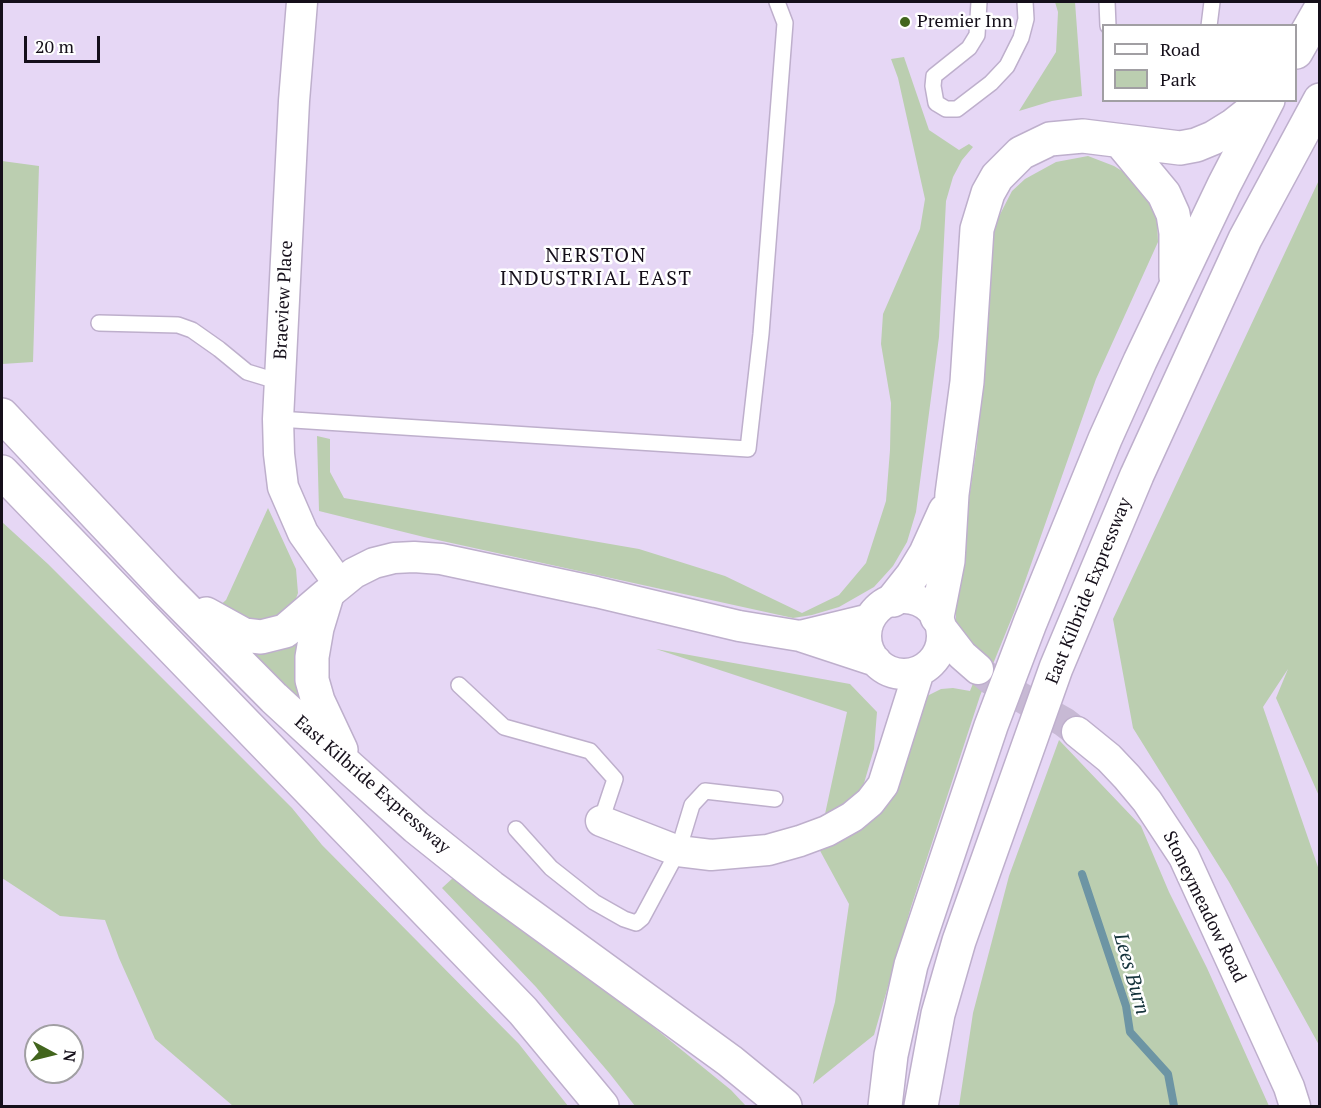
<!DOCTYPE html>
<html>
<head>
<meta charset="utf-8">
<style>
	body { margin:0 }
	#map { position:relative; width:1321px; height:1108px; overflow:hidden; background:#e6d7f5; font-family:"PT Serif",serif }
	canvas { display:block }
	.frame { position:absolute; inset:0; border:3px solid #150f1a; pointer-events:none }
	.legend { position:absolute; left:1102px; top:24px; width:195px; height:78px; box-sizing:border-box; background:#fff; border:2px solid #a19fa3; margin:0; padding:8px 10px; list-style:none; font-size:18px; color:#150f1a }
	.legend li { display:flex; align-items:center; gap:12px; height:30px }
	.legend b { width:30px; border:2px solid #a19fa3 }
	.north { position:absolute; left:24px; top:1024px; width:60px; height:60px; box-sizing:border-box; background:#fff; border:2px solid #a19fa3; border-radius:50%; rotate:97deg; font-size:16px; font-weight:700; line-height:24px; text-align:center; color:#150f1a }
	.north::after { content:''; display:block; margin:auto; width:21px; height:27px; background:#42651d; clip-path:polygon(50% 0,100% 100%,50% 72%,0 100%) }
	.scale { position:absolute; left:24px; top:36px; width:76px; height:27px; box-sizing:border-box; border:3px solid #150f1a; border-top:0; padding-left:8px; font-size:18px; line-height:21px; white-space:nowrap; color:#150f1a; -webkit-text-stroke:4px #fff; paint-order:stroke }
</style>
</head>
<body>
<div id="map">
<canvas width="1321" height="1108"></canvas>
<div class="frame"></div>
<ul class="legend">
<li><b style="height:8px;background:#fff"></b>Road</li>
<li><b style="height:16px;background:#bbceb0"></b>Park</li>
</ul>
<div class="north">N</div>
<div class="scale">20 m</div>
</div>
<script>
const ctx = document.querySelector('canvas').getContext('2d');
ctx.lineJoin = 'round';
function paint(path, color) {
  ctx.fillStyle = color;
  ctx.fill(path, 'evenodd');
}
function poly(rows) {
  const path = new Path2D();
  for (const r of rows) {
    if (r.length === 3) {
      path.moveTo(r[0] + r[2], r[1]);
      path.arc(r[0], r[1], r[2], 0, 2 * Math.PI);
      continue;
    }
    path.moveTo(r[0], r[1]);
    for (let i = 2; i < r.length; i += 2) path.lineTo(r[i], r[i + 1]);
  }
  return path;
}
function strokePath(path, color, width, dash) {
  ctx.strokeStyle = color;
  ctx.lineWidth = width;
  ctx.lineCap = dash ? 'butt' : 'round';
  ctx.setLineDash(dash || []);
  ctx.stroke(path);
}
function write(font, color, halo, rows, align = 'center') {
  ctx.font = font + ' "PT Serif",serif';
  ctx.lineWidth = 5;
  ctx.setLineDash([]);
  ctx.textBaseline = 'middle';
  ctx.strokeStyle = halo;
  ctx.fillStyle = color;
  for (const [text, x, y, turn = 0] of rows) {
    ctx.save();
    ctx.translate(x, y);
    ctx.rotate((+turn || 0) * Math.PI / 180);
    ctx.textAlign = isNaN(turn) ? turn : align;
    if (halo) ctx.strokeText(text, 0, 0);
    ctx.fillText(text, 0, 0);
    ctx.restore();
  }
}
paint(poly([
	[1055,2,1075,2,1082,96,1052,101,1019,111,1056,52,1058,12],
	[904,57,929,130,959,150,969,144,973,147,962,160,953,177,946,201,939,337,916,512,907,542,893,566,874,587,839,607,812,615,793,618,424,537,319,511,317,436,330,439,330,472,344,498,639,549,725,576,802,613,839,595,866,563,886,501,890,450,891,403,881,344,883,314,920,229,925,199,898,78,891,59],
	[1088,156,1114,166,1143,184,1157,216,1158,242,1096,379,1015,610,980,696,911,907,874,1035,813,1084,835,1002,849,904,818,847,883,803,925,697,941,689,953,688,970,691,982,661,956,627,956,586,977,445,994,226,1012,191,1025,179,1056,162],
	[2,161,39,166,33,362,2,364],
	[1319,180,1319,796,1276,698,1288,669,1263,707,1319,870,1319,1045,1229,882,1133,728,1113,619],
	[268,508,296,569,298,593,291,612,260,628,217,608,226,600],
	[2,522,48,564,292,808,322,845,519,1044,568,1106,233,1106,155,1039,119,958,105,920,60,916,2,878],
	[304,634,309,711,251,655,279,651],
	[656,649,850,684,877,712,874,749,860,797,822,828,847,712],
	[1059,740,1141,826,1169,892,1207,968,1269,1106,959,1106,973,1013,1009,876],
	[454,877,646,1021,731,1090,746,1106,635,1106,610,1074,536,987,442,888]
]), '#bbceb0');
strokePath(poly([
	[1082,874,1126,1006,1130,1032,1168,1074,1174,1106]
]), '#6d95a4', 8);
strokePath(poly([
	[978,669,991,680,1064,722,1077,732]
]), '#c7b9d4', 30, [30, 15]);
const lane = poly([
	[979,2,977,35,969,48,934,76,933,86,936,103,946,109,957,109,991,83,1007,66,1021,38,1026,19,1025,2],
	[1107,2,1108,26],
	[1209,26,1212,2],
	[99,323,178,325,192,330,219,349,247,372,280,382],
	[278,419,748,449,761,334,785,23,777,2],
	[459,685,504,727,590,751,615,779,601,821],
	[516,829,551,868,594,902,624,919,636,923,642,918,678,851,692,805,705,791,775,799]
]);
const street = poly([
	[302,2,294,101,278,419,279,454,283,487,303,533,339,584],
	[327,595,354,573,374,563,394,558,414,557,441,559,596,592,739,626,800,636,876,661],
	[904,636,38],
	[942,629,962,655,978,669],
	[800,636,870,619],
	[1077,732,1109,758,1127,777,1147,801,1184,857,1289,1087,1295,1106],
	[601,821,678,851,711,855,768,850,800,841,827,831,852,817,870,802,883,785,919,671]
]);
const primary = poly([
	[1296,52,1320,10],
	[1120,141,1164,194,1173,214,1176,233,1176,277],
	[893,600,912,576,926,553,945,511],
	[937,617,948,561,952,494,967,382,977,229,988,193,997,177,1021,153,1050,139,1083,136,1180,148,1196,145,1213,138,1234,125,1262,103],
	[885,1106,891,1055,911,965,991,726,1030,623,1105,439,1140,361,1224,185,1268,100],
	[921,1106,938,1014,959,941,1056,668,1137,475,1245,239,1320,100]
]);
const highway = poly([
	[2,415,166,589,274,698,350,768,416,827,491,887,730,1061,785,1106],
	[2,472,523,1011,602,1106],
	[327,595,317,628,312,657,312,680,318,701,341,750],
	[206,614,244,635,261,637,285,631,327,595]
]);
strokePath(lane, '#beafcc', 18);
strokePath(street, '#beafcc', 33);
strokePath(primary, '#beafcc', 36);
strokePath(highway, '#beafcc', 36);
strokePath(lane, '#fff', 15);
strokePath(street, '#fff', 30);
strokePath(primary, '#fff', 33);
strokePath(highway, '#fff', 33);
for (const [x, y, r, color] of [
	[905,22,6,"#42651d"]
]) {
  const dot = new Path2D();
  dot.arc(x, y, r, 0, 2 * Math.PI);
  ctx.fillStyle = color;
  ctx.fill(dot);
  strokePath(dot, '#fff', 2);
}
write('18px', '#150f1a', '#fff', [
	["Premier Inn",917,22]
], 'left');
write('18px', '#150f1a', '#fff', [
	["Braeview Place",284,300,-87],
	["East Kilbride Expressway",1089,591,-68],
	["East Kilbride Expressway",372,785,41],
	["Stoneymeadow Road",1204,907,64]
]);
ctx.letterSpacing = '1.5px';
write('20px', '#150f1a', '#fff', [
	["NERSTON",596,256],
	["INDUSTRIAL EAST",596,279]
]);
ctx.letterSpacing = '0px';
write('italic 20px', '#15333b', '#fff', [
	["Lees Burn",1131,974,74]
]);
</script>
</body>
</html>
